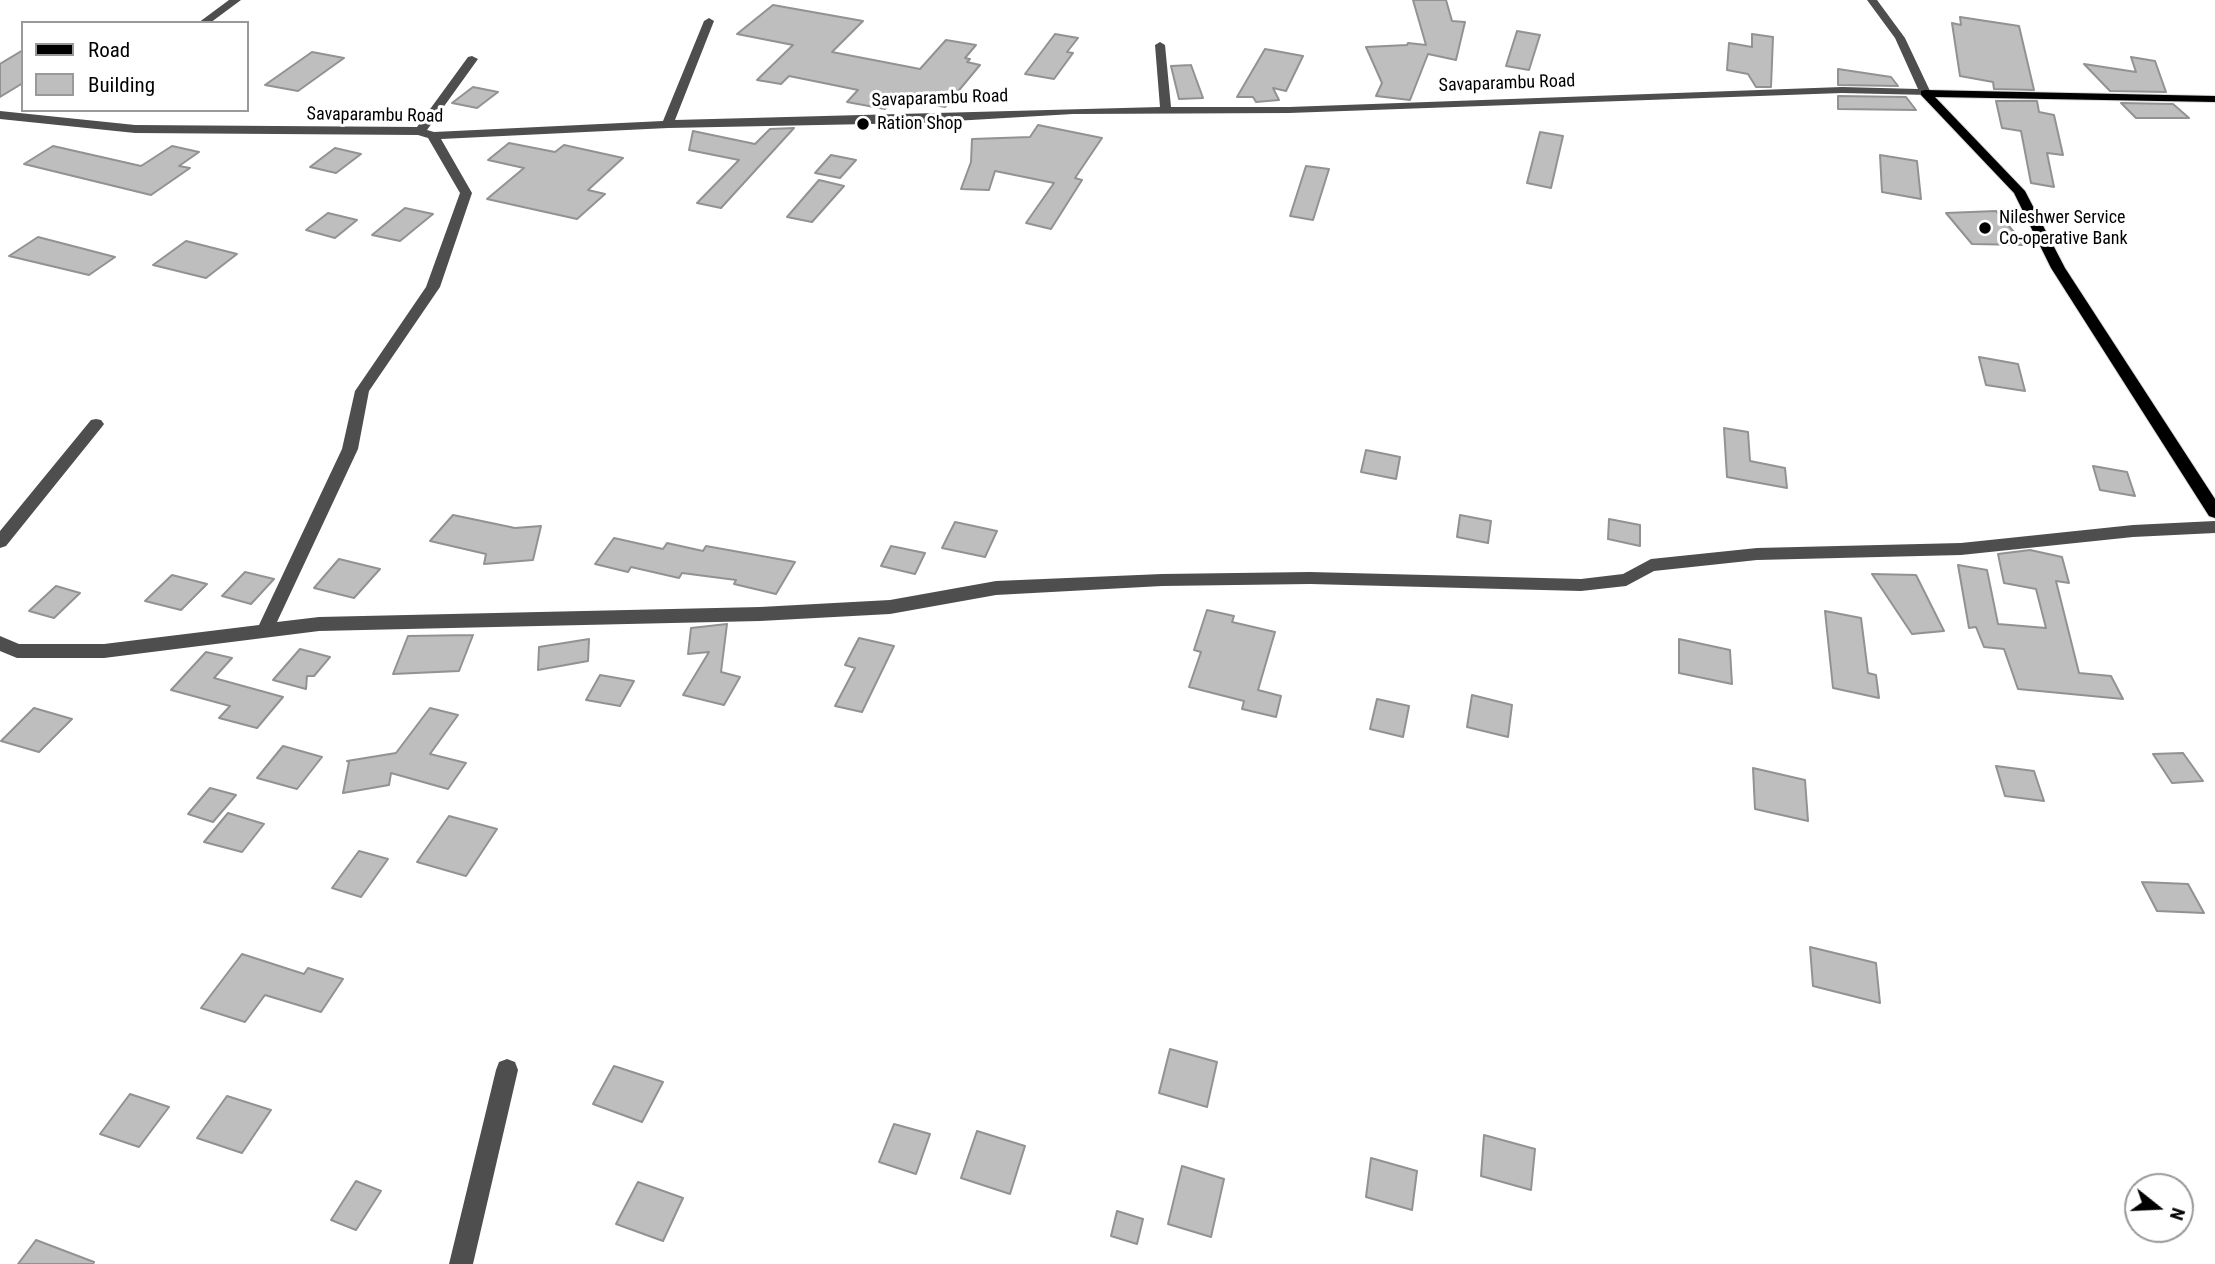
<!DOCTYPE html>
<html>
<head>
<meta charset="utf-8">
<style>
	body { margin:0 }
	#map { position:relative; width:2215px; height:1264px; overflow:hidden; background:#fff; font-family:"Roboto Condensed",sans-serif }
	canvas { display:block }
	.legend { position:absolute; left:21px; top:21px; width:228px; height:91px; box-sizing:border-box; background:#fff; border:2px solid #999; margin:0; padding:9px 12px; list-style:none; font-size:21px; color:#000 }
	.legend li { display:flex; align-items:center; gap:14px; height:35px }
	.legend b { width:35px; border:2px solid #999 }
	.north { position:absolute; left:2124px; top:1173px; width:70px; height:70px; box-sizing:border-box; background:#fff; border:2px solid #999; border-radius:50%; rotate:108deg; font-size:19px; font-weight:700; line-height:28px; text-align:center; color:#000 }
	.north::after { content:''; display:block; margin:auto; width:24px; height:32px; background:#000; clip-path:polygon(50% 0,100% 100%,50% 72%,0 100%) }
</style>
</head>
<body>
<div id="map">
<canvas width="2215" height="1264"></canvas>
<ul class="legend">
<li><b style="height:9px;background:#000"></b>Road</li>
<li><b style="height:19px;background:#bebebe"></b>Building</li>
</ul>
<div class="north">N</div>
</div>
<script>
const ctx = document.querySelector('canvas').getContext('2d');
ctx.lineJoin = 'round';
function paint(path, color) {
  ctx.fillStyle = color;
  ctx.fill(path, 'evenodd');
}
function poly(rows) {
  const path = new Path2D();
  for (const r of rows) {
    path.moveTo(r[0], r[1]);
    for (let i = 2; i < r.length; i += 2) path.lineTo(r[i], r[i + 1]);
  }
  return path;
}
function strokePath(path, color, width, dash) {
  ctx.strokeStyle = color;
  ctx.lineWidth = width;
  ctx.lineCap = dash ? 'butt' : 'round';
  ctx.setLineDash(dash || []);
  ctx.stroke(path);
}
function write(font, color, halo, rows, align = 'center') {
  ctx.font = font + ' "Roboto Condensed",sans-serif';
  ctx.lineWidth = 6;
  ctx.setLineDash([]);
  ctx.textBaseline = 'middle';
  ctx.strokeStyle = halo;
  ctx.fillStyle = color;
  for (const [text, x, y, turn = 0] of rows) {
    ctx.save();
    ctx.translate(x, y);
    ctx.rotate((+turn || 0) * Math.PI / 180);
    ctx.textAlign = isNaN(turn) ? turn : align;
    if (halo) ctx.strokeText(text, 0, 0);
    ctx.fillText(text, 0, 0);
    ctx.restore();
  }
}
const building = poly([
	[1413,0,1446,0,1452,21,1465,22,1456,60,1428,54,1410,100,1376,96,1382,83,1366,47,1407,45,1408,43,1426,45,1413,0],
	[773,5,863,21,832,52,920,69,946,40,976,45,965,58,970,59,967,62,980,65,945,107,895,98,885,109,847,102,858,90,789,76,781,84,757,80,793,45,737,34,773,5],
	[1960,17,2019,26,2034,90,1994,89,1993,82,1960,76,1952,23,1961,25,1960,17],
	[1517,31,1540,35,1529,70,1506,66,1517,31],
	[1055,34,1078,38,1067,52,1073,53,1054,79,1025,74,1055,34],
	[1752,34,1773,37,1771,87,1756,87,1748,74,1727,70,1729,43,1752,47,1752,34],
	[1265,49,1303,56,1286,91,1273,88,1279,100,1256,102,1253,97,1237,97,1265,49],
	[23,50,23,83,0,97,0,64,23,50],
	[312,52,344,58,298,91,265,85,312,52],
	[2131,57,2155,61,2166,92,2110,91,2084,64,2136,72,2131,57],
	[1191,65,1203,98,1179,99,1171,66,1191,65],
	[1838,69,1891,77,1898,86,1838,85,1838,69],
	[473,87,498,92,477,108,452,103,473,87],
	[1838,96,1906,97,1916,110,1838,109,1838,96],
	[1996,101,2037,101,2039,112,2054,115,2063,155,2047,153,2054,187,2031,183,2021,131,2002,128,1996,101],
	[2121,103,2173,104,2189,118,2136,118,2121,103],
	[1038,125,1102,138,1075,178,1082,180,1051,229,1026,223,1054,183,995,171,989,190,961,189,971,162,972,139,1030,137,1038,125],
	[794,128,721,208,697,203,739,160,689,150,693,131,755,144,770,129,794,128],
	[1540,132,1563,136,1551,188,1527,183,1540,132],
	[509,143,555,152,564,145,623,158,588,190,605,194,577,219,487,199,524,168,488,160,509,143],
	[53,146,141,166,172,146,199,152,179,166,190,168,151,195,24,164,53,146],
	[335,148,361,154,336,173,310,167,335,148],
	[831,155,856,160,840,178,815,173,831,155],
	[1880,155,1917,161,1921,199,1882,192,1880,155],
	[1306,166,1329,169,1313,220,1290,216,1306,166],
	[819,180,844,186,812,222,787,217,819,180],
	[405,208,433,214,400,241,372,235,405,208],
	[1996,211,2025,245,1972,244,1946,213,1996,211],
	[328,213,357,220,335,238,306,230,328,213],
	[38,237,115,257,89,275,9,256,38,237],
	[186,241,237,254,206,278,153,265,186,241],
	[1979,357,2018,364,2025,391,1986,385,1979,357],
	[1724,428,1748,432,1750,461,1785,468,1787,488,1727,477,1724,428],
	[1366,450,1400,457,1396,479,1361,472,1366,450],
	[2093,466,2127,472,2135,496,2100,490,2093,466],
	[453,515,515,528,541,526,533,560,484,564,486,554,430,541,453,515],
	[1460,515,1491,521,1488,543,1457,537,1460,515],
	[1609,519,1640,525,1640,546,1608,539,1609,519],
	[955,522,997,531,985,557,942,548,955,522],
	[614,538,663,549,667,543,703,551,706,546,795,562,776,594,734,584,736,580,682,573,679,578,631,567,628,572,595,564,614,538],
	[891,546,925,553,915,574,881,566,891,546],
	[2030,550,2062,557,2069,583,2056,581,2079,673,2111,676,2123,699,2018,689,2004,649,1984,647,1976,627,1969,628,1958,565,1987,570,1998,624,2046,628,2036,589,2004,583,1998,554,2030,550],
	[339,559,380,569,354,598,314,588,339,559],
	[245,572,274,579,251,604,222,596,245,572],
	[1872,574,1916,575,1944,631,1912,634,1872,574],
	[172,575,207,584,181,610,145,601,172,575],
	[56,586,80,593,54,618,29,611,56,586],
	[1207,610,1234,616,1232,622,1275,632,1258,690,1281,696,1276,717,1242,709,1244,701,1189,687,1201,652,1194,650,1207,610],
	[1825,611,1861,618,1868,673,1876,675,1879,698,1833,688,1825,611],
	[727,624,721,672,740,677,724,705,683,695,709,652,688,654,691,628,727,624],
	[473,635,459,671,393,674,408,636,473,635],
	[859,638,894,646,862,712,835,706,855,668,845,665,859,638],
	[589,639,588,661,538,670,539,647,589,639],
	[1679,639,1730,650,1732,684,1679,673,1679,639],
	[300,649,330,657,314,676,307,676,306,689,273,680,300,649],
	[206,652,232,658,214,678,283,697,257,728,219,718,230,706,171,690,206,652],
	[600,675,634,681,620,706,586,700,600,675],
	[1472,695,1512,705,1508,737,1467,727,1472,695],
	[1377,699,1409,706,1403,737,1370,729,1377,699],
	[34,708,72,719,39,752,1,741,34,708],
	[430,708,458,715,430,754,466,763,448,789,391,773,389,785,343,793,349,762,347,761,396,753,430,708],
	[283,746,322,757,297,789,257,778,283,746],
	[2183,753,2203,781,2172,783,2153,754,2183,753],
	[1996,766,2034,771,2044,801,2005,796,1996,766],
	[1753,768,1805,780,1808,821,1755,809,1753,768],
	[210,788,236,795,213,822,188,814,210,788],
	[228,813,264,824,242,852,204,842,228,813],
	[449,816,497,829,466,876,417,862,449,816],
	[359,851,388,859,361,897,332,888,359,851],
	[2142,882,2188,884,2204,913,2157,911,2142,882],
	[1810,947,1876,963,1880,1003,1813,986,1810,947],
	[242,954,304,974,308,968,343,979,321,1012,265,995,245,1022,201,1008,242,954],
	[1170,1049,1217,1062,1207,1107,1159,1093,1170,1049],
	[614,1066,663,1082,642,1122,593,1104,614,1066],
	[130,1094,169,1107,139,1147,100,1134,130,1094],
	[227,1096,271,1110,242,1153,197,1138,227,1096],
	[894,1124,930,1134,916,1174,879,1162,894,1124],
	[977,1131,1025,1146,1010,1194,961,1178,977,1131],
	[1484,1135,1535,1149,1531,1190,1481,1176,1484,1135],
	[1371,1158,1417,1171,1412,1210,1366,1197,1371,1158],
	[1182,1166,1224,1179,1211,1237,1168,1224,1182,1166],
	[356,1181,381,1191,356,1230,331,1220,356,1181],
	[638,1182,683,1198,663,1241,616,1224,638,1182],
	[1117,1211,1143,1219,1137,1244,1111,1236,1117,1211],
	[36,1240,94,1262,93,1264,18,1264,36,1240]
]);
paint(building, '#bebebe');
strokePath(building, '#929292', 2);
const major = poly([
	[1925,90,2215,96,2215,102,1935,97,2025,191,2065,268,2215,499,2215,518,2209,516,2051,268,2014,193,1921,95,1921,91,1925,90]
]);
strokePath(major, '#dbdbdb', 2);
paint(poly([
	[229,0,241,0,210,23,198,23,229,0],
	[1867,0,1877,0,1905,38,1931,93,1929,95,1842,93,1289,113,1073,114,920,123,668,128,441,139,472,193,440,287,369,391,358,449,277,622,319,617,760,607,890,600,996,581,1162,574,1310,572,1581,579,1623,574,1651,559,1757,548,1961,543,2133,525,2215,521,2215,533,2133,537,1961,555,1757,560,1654,571,1626,586,1581,591,1310,584,1162,586,996,595,890,614,760,621,319,631,104,658,17,658,0,651,0,636,19,644,104,644,259,625,342,449,355,391,426,287,460,193,428,138,418,135,135,133,0,119,0,111,135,125,417,127,468,57,472,56,478,59,427,130,434,132,663,121,704,21,709,18,714,21,675,120,1160,107,1155,45,1160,42,1165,45,1171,107,1289,107,1842,87,1918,89,1895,38,1867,0],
	[96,419,101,420,104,424,101,428,6,546,0,548,0,531,91,420,96,419],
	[507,1059,515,1062,518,1070,473,1264,449,1264,496,1070,499,1062,507,1059]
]), '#4e4e4e');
paint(major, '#000');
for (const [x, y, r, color] of [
	[863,124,7,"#000"],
	[1985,228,7,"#000"]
]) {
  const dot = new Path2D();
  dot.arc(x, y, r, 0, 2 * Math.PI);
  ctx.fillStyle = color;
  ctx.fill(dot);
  strokePath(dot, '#fff', 2.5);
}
write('18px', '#000', '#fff', [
	["Savaparambu Road",1507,84,-2],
	["Savaparambu Road",940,99,-2],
	["Savaparambu Road",375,116,1]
]);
write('18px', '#000', '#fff', [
	["Ration Shop",877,124],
	["Nileshwer Service",1999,218],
	["Co-operative Bank",1999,239]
], 'left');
</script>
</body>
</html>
